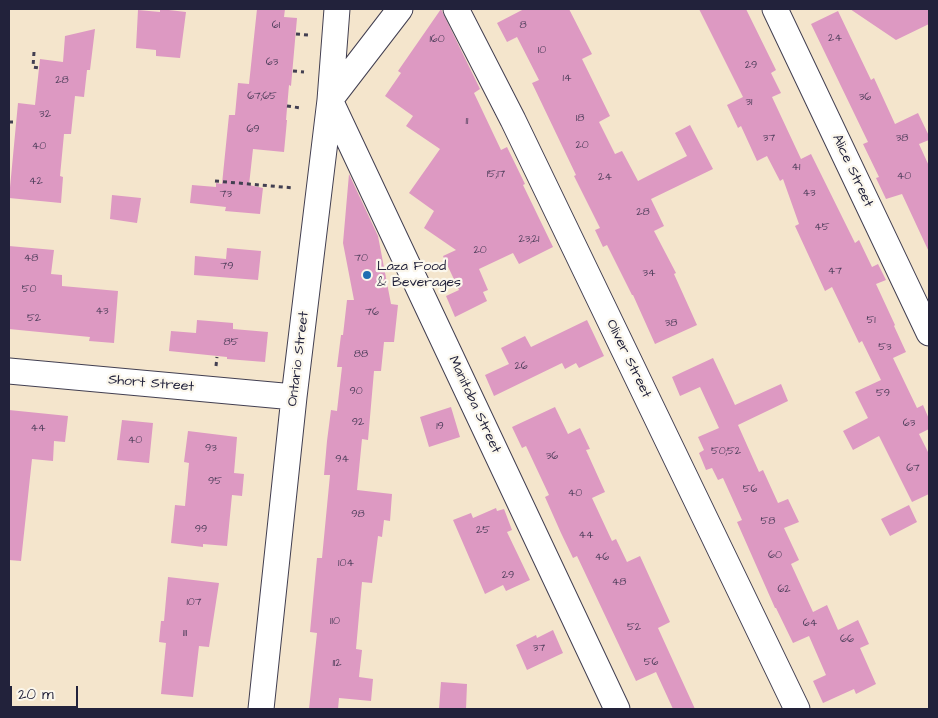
<!DOCTYPE html>
<html>
<head>
<meta charset="utf-8">
<style>
	body { margin:0 }
	#map { position:relative; width:938px; height:718px; overflow:hidden; background:#f4e5cc; font-family:"Architects Daughter",sans-serif }
	canvas { display:block }
	.frame { position:absolute; inset:0; border:10px solid #22223b; pointer-events:none }
	.scale { position:absolute; left:10px; top:686px; width:68px; height:22px; box-sizing:border-box; border:2px solid #22223b; border-top:0; padding-left:6px; font-size:15px; line-height:18px; white-space:nowrap; color:#22223b; -webkit-text-stroke:4px #fbf7ec; paint-order:stroke }
</style>
</head>
<body>
<div id="map">
<canvas width="938" height="718"></canvas>
<div class="frame"></div>
<div class="scale">20 m</div>
</div>
<script>
const ctx = document.querySelector('canvas').getContext('2d');
ctx.lineJoin = 'round';
function paint(path, color) {
  ctx.fillStyle = color;
  ctx.fill(path, 'evenodd');
}
function poly(rows) {
  const path = new Path2D();
  for (const r of rows) {
    path.moveTo(r[0], r[1]);
    for (let i = 2; i < r.length; i += 2) path.lineTo(r[i], r[i + 1]);
  }
  return path;
}
function strokePath(path, color, width, dash) {
  ctx.strokeStyle = color;
  ctx.lineWidth = width;
  ctx.lineCap = dash ? 'butt' : 'round';
  ctx.setLineDash(dash || []);
  ctx.stroke(path);
}
function write(font, color, halo, rows, align = 'center') {
  ctx.font = font + ' "Architects Daughter",sans-serif';
  ctx.lineWidth = 4.5;
  ctx.setLineDash([]);
  ctx.textBaseline = 'middle';
  ctx.strokeStyle = halo;
  ctx.fillStyle = color;
  for (const [text, x, y, turn = 0] of rows) {
    ctx.save();
    ctx.translate(x, y);
    ctx.rotate((+turn || 0) * Math.PI / 180);
    ctx.textAlign = isNaN(turn) ? turn : align;
    if (halo) ctx.strokeText(text, 0, 0);
    ctx.fillText(text, 0, 0);
    ctx.restore();
  }
}
paint(poly([
	[160,9,186,12,180,58,156,56,156,50,136,48,138,10,160,12],
	[257,9,285,9,284,17,297,18,291,86,289,85,286,120,287,120,284,152,253,149,249,185,263,188,260,214,225,211,226,207,190,203,192,185,216,187,216,183,222,184,229,115,235,115,238,83,249,84],
	[441,9,480,89,474,93,501,150,507,147,525,184,523,185,553,247,519,264,513,253,479,269,488,290,483,292,487,301,455,317,446,296,459,290,443,256,456,250,424,228,434,211,409,193,440,149,406,126,413,116,385,96,401,73,398,71],
	[524,9,569,9,592,54,582,59,610,116,599,122,615,154,622,151,638,181,687,156,675,133,690,125,713,169,651,199,664,226,654,231,676,273,674,274,697,325,655,344,633,295,632,295,607,245,603,247,595,230,600,228,574,176,576,175,532,83,539,80,517,37,507,42,497,23],
	[699,9,746,9,776,70,771,73,781,93,772,97,801,159,811,154,855,243,859,240,872,267,878,264,886,280,876,284,895,325,894,326,906,352,893,358,917,408,923,405,929,419,929,429,919,434,929,454,929,494,912,502,879,436,853,450,843,431,868,418,855,392,881,380,862,341,859,343,832,287,825,291,795,226,799,224,783,179,780,181,767,156,757,161,741,126,738,128,727,105,743,97],
	[850,9,929,9,929,24,896,40],
	[838,11,871,80,874,78,895,124,918,113,929,136,929,140,919,144,929,166,929,252,902,194,886,199,876,178,879,177,863,144,868,142,811,24],
	[95,29,90,70,87,70,84,97,75,96,71,134,64,134,60,176,63,177,61,203,9,198,18,103,35,105,40,59,63,62,65,36],
	[349,174,378,236,391,304,398,305,394,342,384,342,381,371,374,371,368,440,362,439,357,490,392,494,390,521,384,520,382,537,378,536,372,583,362,582,356,649,362,650,359,677,373,679,371,701,339,698,338,709,309,709,317,633,310,632,317,558,322,558,330,475,324,475,327,441,331,410,337,411,342,367,337,367,341,335,343,335,347,300,354,300,343,243],
	[112,195,141,198,137,223,110,219],
	[9,246,54,250,51,274,62,275,62,286,118,291,114,343,89,341,90,337,9,329],
	[227,248,261,251,258,280,194,275,195,256,226,259],
	[197,320,233,323,233,329,268,332,265,362,227,359,227,357,169,351,171,331,196,333],
	[587,320,604,356,579,368,576,363,565,369,562,363,494,396,485,375,509,364,501,348,525,336,531,347],
	[713,358,735,405,781,384,788,401,738,425,759,472,763,470,778,503,788,499,799,522,784,528,799,560,791,564,813,612,827,605,838,630,858,620,869,644,860,648,876,684,856,694,854,689,823,703,813,681,826,675,809,636,793,643,776,608,775,608,737,522,742,520,723,478,718,480,712,468,706,470,699,453,704,450,698,437,719,428,700,387,680,396,672,377],
	[451,407,460,437,429,447,420,417],
	[555,407,568,434,580,428,590,449,586,450,605,492,592,498,612,541,616,539,627,562,640,556,670,622,658,628,695,709,673,709,656,672,636,681,577,556,573,558,561,533,545,497,549,495,526,446,522,448,512,427],
	[9,410,68,416,65,442,54,441,53,461,32,459,21,561,9,560],
	[122,420,153,423,149,463,117,460],
	[188,431,237,437,234,473,244,474,242,496,232,495,227,546,203,544,203,547,171,543,175,505,185,506,189,463,184,462],
	[909,505,917,522,890,536,881,519],
	[496,508,497,511,504,509,512,530,507,532,530,580,506,591,503,585,485,594,453,520,471,513,473,518],
	[168,577,219,583,209,647,199,646,193,697,161,694,166,643,159,642,161,621,164,621],
	[553,630,563,653,527,670,516,645,536,635,537,638],
	[441,682,467,684,466,709,439,709]
]), '#dd99c2');
const minor = poly([
	[456,9,513,120,797,709],
	[775,9,929,333],
	[330,100,617,709],
	[330,100,400,9],
	[9,371,294,397],
	[261,709,294,397,330,100,337,9]
]);
strokePath(minor, '#423f51', 27);
strokePath(poly([
	[296,34,308,35],
	[34,52,33,67,39,68],
	[293,71,304,72],
	[287,106,301,108],
	[9,122,16,122],
	[215,181,294,188],
	[216,366,217,357]
]), '#423f51', 3, [4, 4]);
strokePath(minor, '#fff', 25);
for (const [x, y, r, color] of [
	[367,275,5,"#1f6fb2"]
]) {
  const dot = new Path2D();
  dot.arc(x, y, r, 0, 2 * Math.PI);
  ctx.fillStyle = color;
  ctx.fill(dot);
  strokePath(dot, '#fbf7ec', 2);
}
write('11px', '#51405d', null, [
	["61",276,26],
	["8",523,26],
	["24",835,39],
	["160",437,40],
	["10",542,51],
	["63",272,63],
	["29",751,66],
	["14",567,79],
	["28",62,81],
	["67;65",262,97],
	["36",865,98],
	["31",749,103],
	["32",45,115],
	["18",580,119],
	["11",467,122],
	["69",253,130],
	["37",769,139],
	["38",902,139],
	["20",582,146],
	["40",39,147],
	["41",796,168],
	["15;17",496,175],
	["40",904,177],
	["24",605,178],
	["42",36,182],
	["43",809,194],
	["73",226,195],
	["28",643,213],
	["45",822,228],
	["23;21",529,240],
	["20",480,251],
	["48",31,259],
	["70",361,259],
	["79",227,267],
	["47",835,272],
	["34",649,274],
	["50",29,290],
	["43",102,312],
	["76",372,313],
	["52",34,319],
	["51",871,321],
	["38",671,324],
	["85",231,343],
	["53",885,348],
	["88",361,355],
	["26",521,367],
	["90",356,392],
	["59",883,394],
	["92",358,423],
	["63",909,424],
	["19",440,427],
	["44",38,429],
	["40",135,441],
	["93",211,449],
	["50;52",726,452],
	["36",552,457],
	["94",342,460],
	["67",913,469],
	["95",215,482],
	["56",750,490],
	["40",575,494],
	["98",358,515],
	["58",768,522],
	["99",201,530],
	["25",483,531],
	["44",586,536],
	["60",775,556],
	["46",602,558],
	["104",346,564],
	["29",508,576],
	["48",619,583],
	["62",784,590],
	["107",194,603],
	["110",335,622],
	["64",810,624],
	["52",634,628],
	["111",185,634],
	["66",847,640],
	["37",539,649],
	["56",651,663],
	["112",337,664]
]);
write('14px', '#22223b', '#fbf7ec', [
	["Alice Street",852,171,65],
	["Ontario Street",299,359,-83],
	["Oliver Street",628,359,64],
	["Short Street",151,384,5],
	["Manitoba Street",474,405,65]
]);
write('14px', '#22223b', '#fbf7ec', [
	["Laza Food",377,267],
	["& Beverages",377,283]
], 'left');
</script>
</body>
</html>
